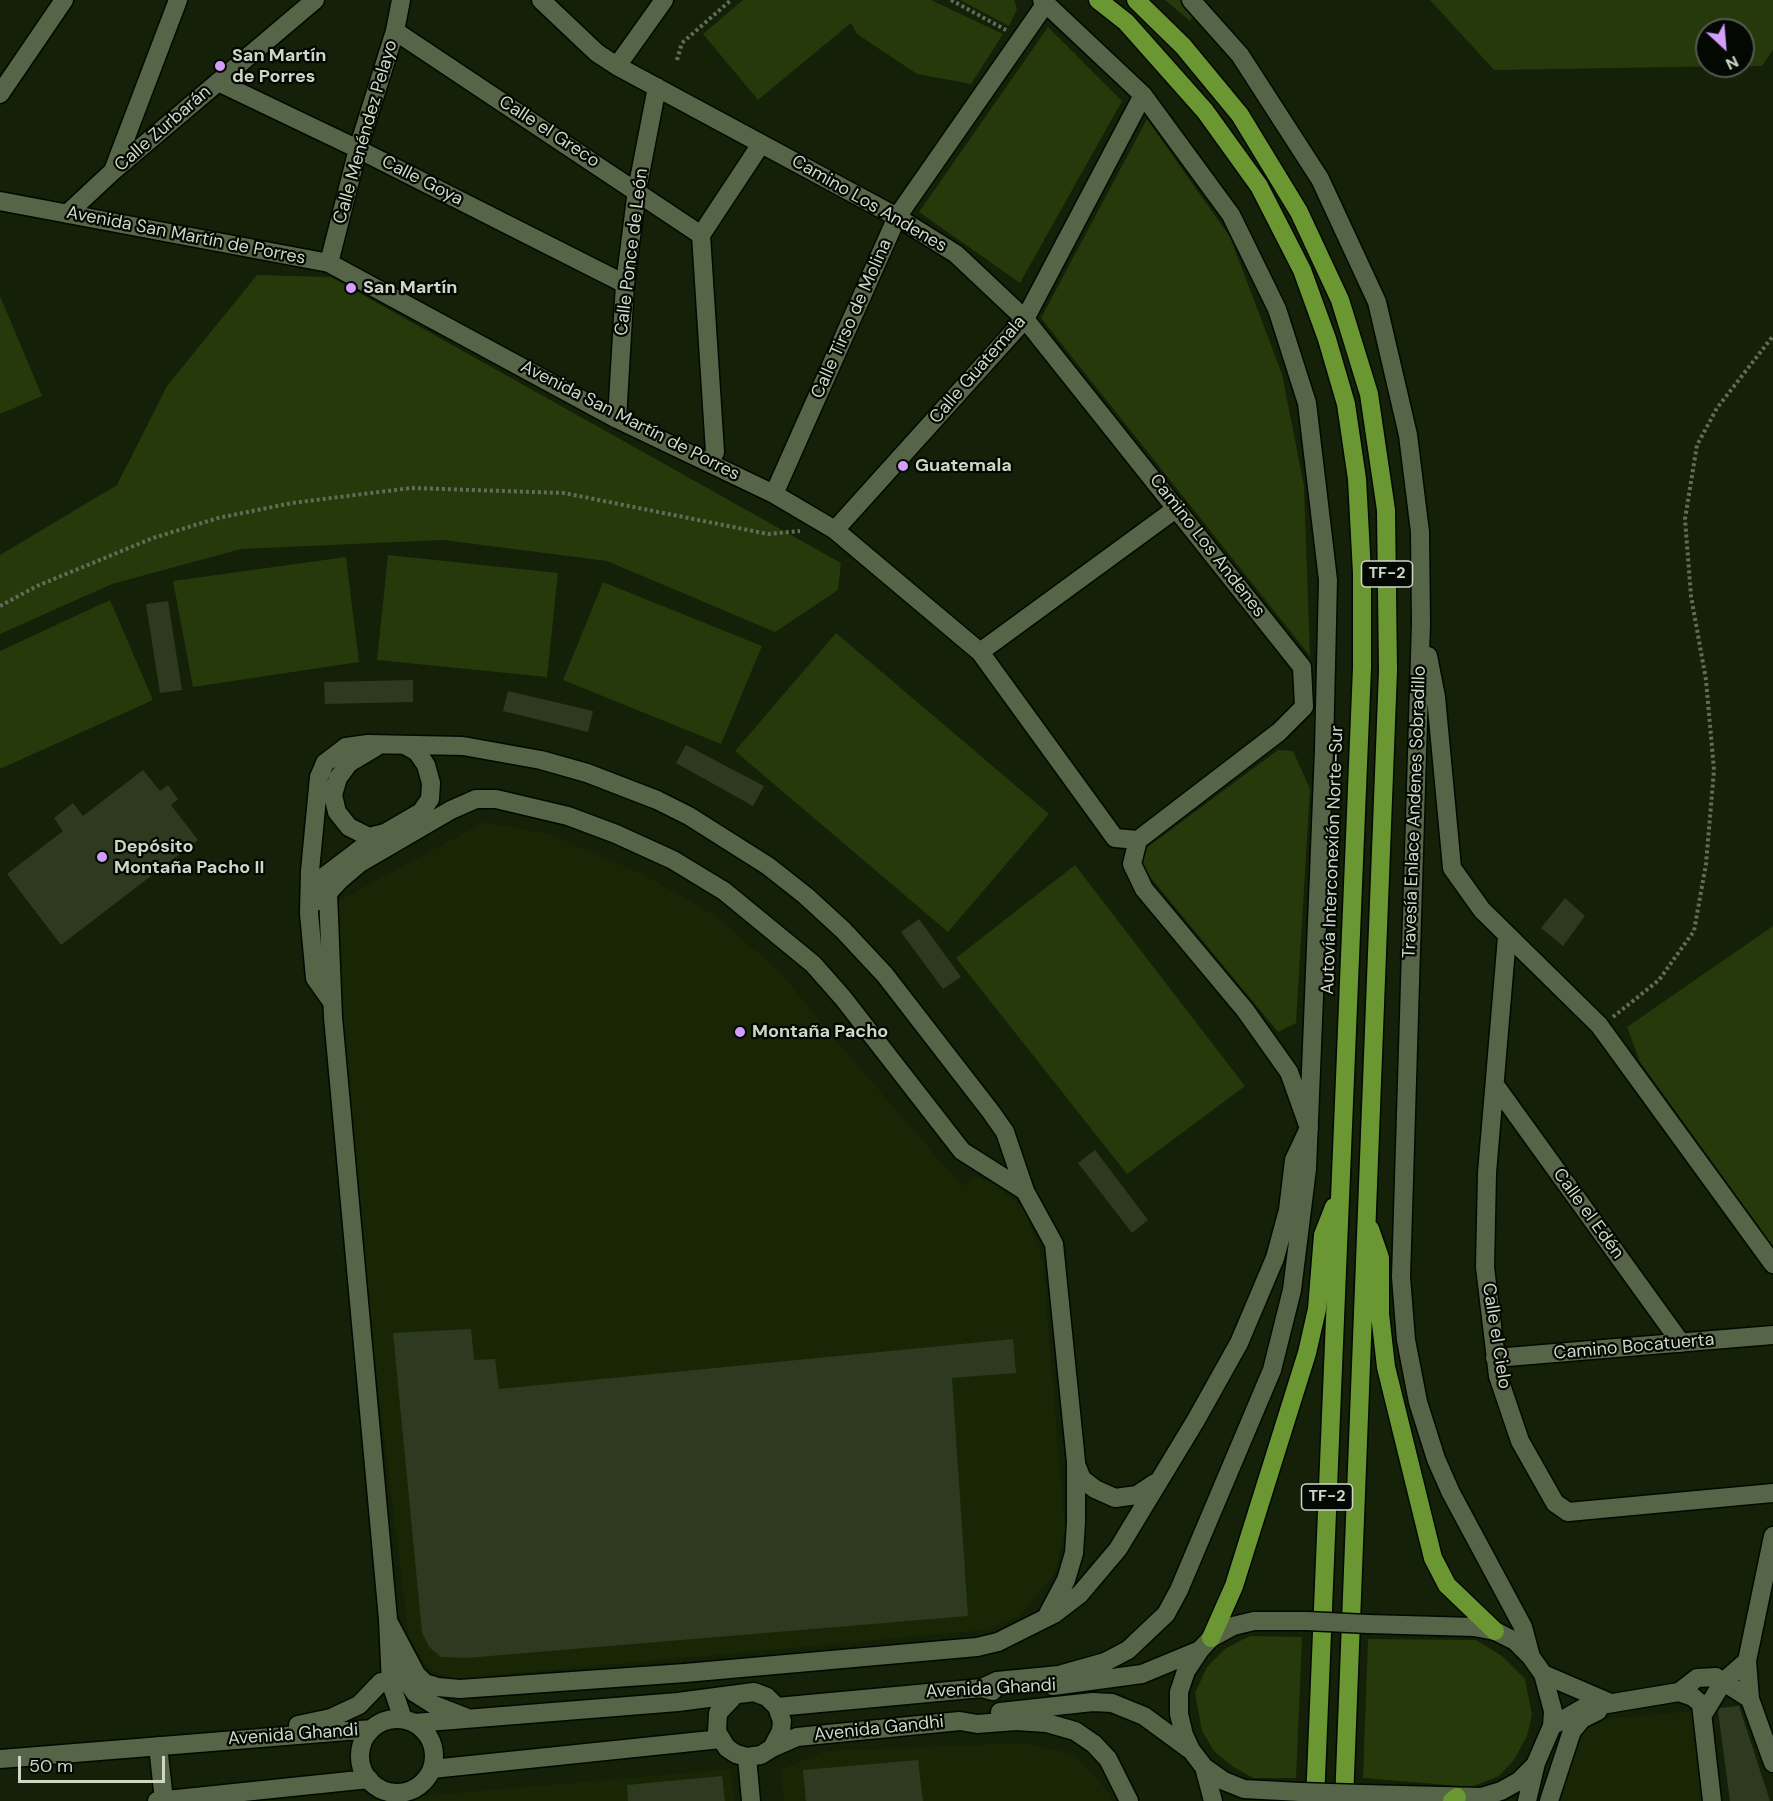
<!DOCTYPE html>
<html>
<head>
<meta charset="utf-8">
<style>
	body { margin:0 }
	#map { position:relative; width:1773px; height:1801px; overflow:hidden; background:#142007; font-family:"DM Sans",sans-serif }
	canvas { display:block }
	.north { position:absolute; left:1695px; top:18px; width:60px; height:60px; box-sizing:border-box; background:#040802; border:2px solid #555b51; border-radius:50%; rotate:154deg; font-size:16px; font-weight:700; line-height:24px; text-align:center; color:#ced7c7 }
	.north::after { content:''; display:block; margin:auto; width:21px; height:27px; background:#d49cfc; clip-path:polygon(50% 0,100% 100%,50% 72%,0 100%) }
	.scale { position:absolute; left:18px; top:1756px; width:147px; height:27px; box-sizing:border-box; border:3px solid #ced7c7; border-top:0; padding-left:8px; font-size:18px; line-height:21px; white-space:nowrap; color:#ced7c7; -webkit-text-stroke:4px #040802; paint-order:stroke }
</style>
</head>
<body>
<div id="map">
<canvas width="1773" height="1801"></canvas>
<div class="north">N</div>
<div class="scale">50 m</div>
</div>
<script>
const ctx = document.querySelector('canvas').getContext('2d');
ctx.lineJoin = 'round';
function paint(path, color) {
  ctx.fillStyle = color;
  ctx.fill(path, 'evenodd');
}
function poly(rows) {
  const path = new Path2D();
  for (const r of rows) {
    if (r.length === 3) {
      path.moveTo(r[0] + r[2], r[1]);
      path.arc(r[0], r[1], r[2], 0, 2 * Math.PI);
      continue;
    }
    path.moveTo(r[0], r[1]);
    for (let i = 2; i < r.length; i += 2) path.lineTo(r[i], r[i + 1]);
  }
  return path;
}
function strokePath(path, color, width, dash) {
  ctx.strokeStyle = color;
  ctx.lineWidth = width;
  ctx.lineCap = dash ? 'butt' : 'round';
  ctx.setLineDash(dash || []);
  ctx.stroke(path);
}
function write(font, color, halo, rows, align = 'center') {
  ctx.font = font + ' "DM Sans",sans-serif';
  ctx.lineWidth = 4.5;
  ctx.setLineDash([]);
  ctx.textBaseline = 'middle';
  ctx.strokeStyle = halo;
  ctx.fillStyle = color;
  for (const [text, x, y, turn = 0] of rows) {
    ctx.save();
    ctx.translate(x, y);
    ctx.rotate((+turn || 0) * Math.PI / 180);
    ctx.textAlign = isNaN(turn) ? turn : align;
    if (halo) ctx.strokeText(text, 0, 0);
    ctx.fillText(text, 0, 0);
    ctx.restore();
  }
}
paint(poly([
	[484,822,549,834,643,874,716,916,782,974,827,1030,962,1186,975,1176,995,1184,1026,1211,1043,1262,1065,1531,1055,1573,1019,1616,986,1630,454,1679,430,1670,409,1640,375,1363,329,906],
	[1692,1711,1716,1758,1720,1801,1560,1801,1583,1721],
	[1024,1743,1074,1754,1110,1794,1112,1801,784,1801,781,1770,824,1751],
	[731,1769,734,1801,364,1801]
]), '#182606');
paint(poly([
	[743,0,931,0,1003,34,971,84,917,74,857,34,851,23,758,100,703,34],
	[960,0,1014,0,1017,9,1009,26],
	[1165,0,1182,0,1193,15,1190,21],
	[1430,0,1773,0,1773,50,1762,66,1743,66,1743,30,1707,30,1707,66,1733,66,1494,70],
	[1048,27,1122,101,1020,283,919,212],
	[1147,119,1230,237,1282,374,1304,486,1310,656,1041,318],
	[257,275,331,277,841,563,838,590,775,632,607,561,443,540,241,549,112,584,0,634,0,555,117,485,167,386],
	[0,296,42,396,0,414],
	[388,555,558,573,547,677,377,660],
	[346,557,359,662,193,687,173,581],
	[603,582,762,646,721,744,563,680],
	[110,600,153,700,0,769,0,651],
	[836,633,1049,814,948,932,735,751],
	[1278,750,1293,751,1310,789,1296,1023,1278,1032,1141,866,1145,849],
	[1075,865,1245,1086,1127,1174,956,958],
	[1773,926,1773,1246,1640,1062,1627,1027],
	[1250,1636,1302,1637,1296,1778,1253,1778,1232,1766,1214,1751,1202,1731,1195,1693,1207,1667,1226,1648],
	[1368,1639,1476,1640,1502,1656,1525,1679,1532,1715,1527,1736,1514,1760,1499,1776,1471,1787,1363,1778]
]), '#25390a');
paint(poly([
	[168,601,182,690,160,693,146,604],
	[413,680,413,702,325,704,324,682],
	[508,691,593,711,588,732,503,711],
	[686,745,764,786,753,806,676,763],
	[143,770,160,791,168,785,178,799,171,805,198,840,61,945,7,874,63,831,54,818,73,803,83,816],
	[1565,898,1585,916,1563,946,1541,928],
	[919,919,961,977,943,989,901,932],
	[1095,1150,1148,1220,1132,1233,1078,1163],
	[471,1329,474,1360,495,1359,499,1389,1013,1339,1016,1373,952,1378,968,1616,466,1658,441,1657,429,1647,422,1632,393,1333],
	[1739,1706,1770,1801,1730,1801,1718,1711,1720,1708],
	[918,1760,923,1801,806,1801,803,1770],
	[722,1776,725,1801,628,1801,627,1785]
]), '#2d3a20');
const minor = poly([
	[1191,0,1240,55,1320,179,1377,302,1408,435,1420,532,1421,623,1401,1277,1406,1340,1418,1402,1436,1459,1451,1493,1523,1627,1531,1657],
	[395,31,701,235],
	[617,66,664,0],
	[218,82,358,149,625,284],
	[0,94,64,0],
	[113,171,178,0],
	[0,201,329,263,617,419,774,494,835,530,980,652,1115,838,1138,840],
	[67,214,112,172,315,0],
	[329,263,358,149,395,31,401,0],
	[617,419,625,284,637,190,657,87],
	[710,462,715,452,701,235,761,144],
	[774,494,897,217,1046,3],
	[835,530,1025,319,1143,95],
	[980,652,1177,508],
	[1428,656,1436,697,1452,868,1482,910,1599,1025,1773,1264],
	[376,747,349,763,338,778,333,795,337,812,349,827,369,837,385,833,421,812,430,799,431,783,426,765,417,752,405,745],
	[318,901,325,876,363,847],
	[1507,937,1487,1173,1485,1267,1498,1376,1520,1441,1555,1503,1568,1512,1773,1493],
	[332,1002,315,978,309,913,310,871,319,777,325,763,346,747,368,744,463,746,541,760,587,773,657,800,689,816,768,866,806,896,843,930,885,975,991,1112,1005,1132,1025,1191,1054,1244,1076,1462,1076,1522,1074,1553,1066,1580,1048,1614],
	[1495,1085,1681,1343],
	[1495,1358,1773,1335],
	[1076,1464,1082,1479,1095,1489,1115,1498,1137,1495,1155,1483],
	[1773,1536,1747,1661,1750,1699,1773,1763],
	[388,1621,416,1674,425,1683,438,1687,460,1689,685,1673,977,1647,998,1642,1054,1614,1080,1594,1118,1549,1196,1420,1239,1343,1275,1258,1288,1210,1294,1160,1309,1128,1289,1072,1245,1010,1144,889,1132,864,1138,840,1279,732,1304,707,1302,667,1025,319,956,254,897,217,617,66,597,53,541,0],
	[1368,1624,1474,1627,1495,1631,1515,1641,1531,1657,1543,1674,1553,1711,1552,1726,1536,1763,1527,1801],
	[399,1661,404,1676,415,1693,434,1705,465,1717],
	[1543,1674,1608,1702],
	[1053,1686,1142,1674,1200,1650],
	[982,1688,997,1681,1059,1675,1105,1662,1128,1650,1166,1614,1179,1590,1272,1370,1292,1290,1307,1169,1324,750,1328,580,1307,403,1277,309,1231,215,1143,95,1042,0],
	[1679,1692,1693,1697,1701,1704,1712,1801],
	[777,1707,982,1688,993,1691],
	[1000,1712,1093,1702,1112,1703,1144,1716,1189,1749],
	[1704,1713,1723,1682,1747,1661],
	[403,1719,391,1684,388,1619,333,1017,328,893,340,880,360,863,451,810,476,799,496,799,568,816,616,834,673,860,724,891,813,964,843,998,962,1151,1025,1191],
	[397,1756,37],
	[415,1723,678,1702,754,1692,767,1697,777,1707,782,1721,781,1731,772,1748,761,1755,747,1757,736,1754,727,1748,717,1732,718,1713,735,1695],
	[298,1725,331,1718,359,1705,381,1682],
	[1552,1726,1583,1708,1679,1692,1697,1678,1716,1677,1750,1699],
	[158,1746,164,1800],
	[772,1748,797,1737,960,1721,977,1724,1016,1721,1047,1723,1075,1731,1094,1744,1108,1759,1129,1801],
	[747,1757,751,1801],
	[0,1759,372,1729],
	[1204,1767,1213,1801],
	[432,1769,721,1739],
	[1300,1792,1244,1789,1224,1781,1204,1767,1191,1750,1184,1735,1179,1714,1179,1692,1186,1671,1200,1650,1211,1638,1233,1626,1254,1621,1307,1621],
	[1362,1794,1481,1797,1501,1791,1519,1781,1536,1764],
	[157,1801,369,1779],
	[1549,1801,1572,1731,1582,1719,1598,1711]
]);
const highway = poly([
	[1098,0,1126,22,1205,111,1259,186,1302,270,1327,339,1346,404,1357,479,1362,573,1362,668,1315,1801],
	[1136,0,1183,46,1240,115,1299,212,1340,300,1369,394,1386,510,1388,671,1344,1801],
	[1370,1229,1380,1258,1380,1314,1386,1367,1433,1558,1447,1585,1495,1631],
	[1211,1638,1234,1586,1307,1353,1317,1309,1323,1235,1334,1207],
	[1452,1801,1457,1797]
]);
strokePath(minor, '#020900', 21);
strokePath(highway, '#020900', 21);
strokePath(poly([
	[951,0,1006,30],
	[677,60,682,43,731,0],
	[0,606,37,586,153,538,218,518,292,503,411,488,564,493,768,534,800,531],
	[1613,1017,1659,980,1694,931,1706,864,1714,770,1706,680,1691,596,1685,519,1697,445,1717,408,1773,336]
]), '#626d57', 4, [3, 3]);
strokePath(minor, '#566448', 18);
strokePath(highway, '#6a9732', 18);
const minorBridge = poly([
	[1307,1621,1368,1624],
	[1300,1792,1362,1794]
]);
strokePath(minorBridge, '#020900', 21, []);
strokePath(minorBridge, '#566448', 18);
for (const [x, y, r, color] of [
	[220,66,6,"#d49cfc"],
	[351,288,6,"#d49cfc"],
	[903,466,6,"#d49cfc"],
	[102,857,6,"#d49cfc"],
	[740,1032,6,"#d49cfc"]
]) {
  const dot = new Path2D();
  dot.arc(x, y, r, 0, 2 * Math.PI);
  ctx.fillStyle = color;
  ctx.fill(dot);
  strokePath(dot, '#040802', 2);
}
for (const [x, y, w] of [
	[1387,574,51],
	[1327,1497,51]
]) {
  const box = new Path2D();
  box.roundRect(x - w / 2, y - 13, w, 26, 4.5);
  ctx.fillStyle = '#040802';
  ctx.fill(box);
  strokePath(box, '#ced7c7', 1.5);
}
write('bold 16px', '#ced7c7', null, [
	["TF-2",1387,574],
	["TF-2",1327,1497]
]);
write('bold 18px', '#ced7c7', '#040802', [
	["San Martín",232,56],
	["de Porres",232,77],
	["San Martín",363,288],
	["Guatemala",915,466],
	["Depósito",114,847],
	["Montaña Pacho II",114,868],
	["Montaña Pacho",752,1032]
], 'left');
write('18px', '#ced7c7', '#040802', [
	["Calle Zurbarán",163,129,-41],
	["Calle Menéndez Pelayo",366,132,-74],
	["Calle el Greco",549,132,33],
	["Calle Goya",422,181,27],
	["Camino Los Andenes",869,204,30],
	["Avenida San Martín de Porres",186,236,11],
	["Calle Ponce de León",632,252,-83],
	["Calle Tirso de Molina",852,319,-66],
	["Calle Guatemala",978,370,-49],
	["Avenida San Martín de Porres",630,421,27],
	["Camino Los Andenes",1207,546,52],
	["Travesía Enlace Andenes Sobradillo",1415,812,-88],
	["Autovía Interconexión Norte-Sur",1333,860,-88],
	["Calle el Edén",1588,1214,54],
	["Calle el Cielo",1496,1336,81],
	["Camino Bocatuerta",1634,1347,-5],
	["Avenida Ghandi",991,1689,-3],
	["Avenida Gandhi",879,1729,-6],
	["Avenida Ghandi",293,1735,-4]
]);
</script>
</body>
</html>
